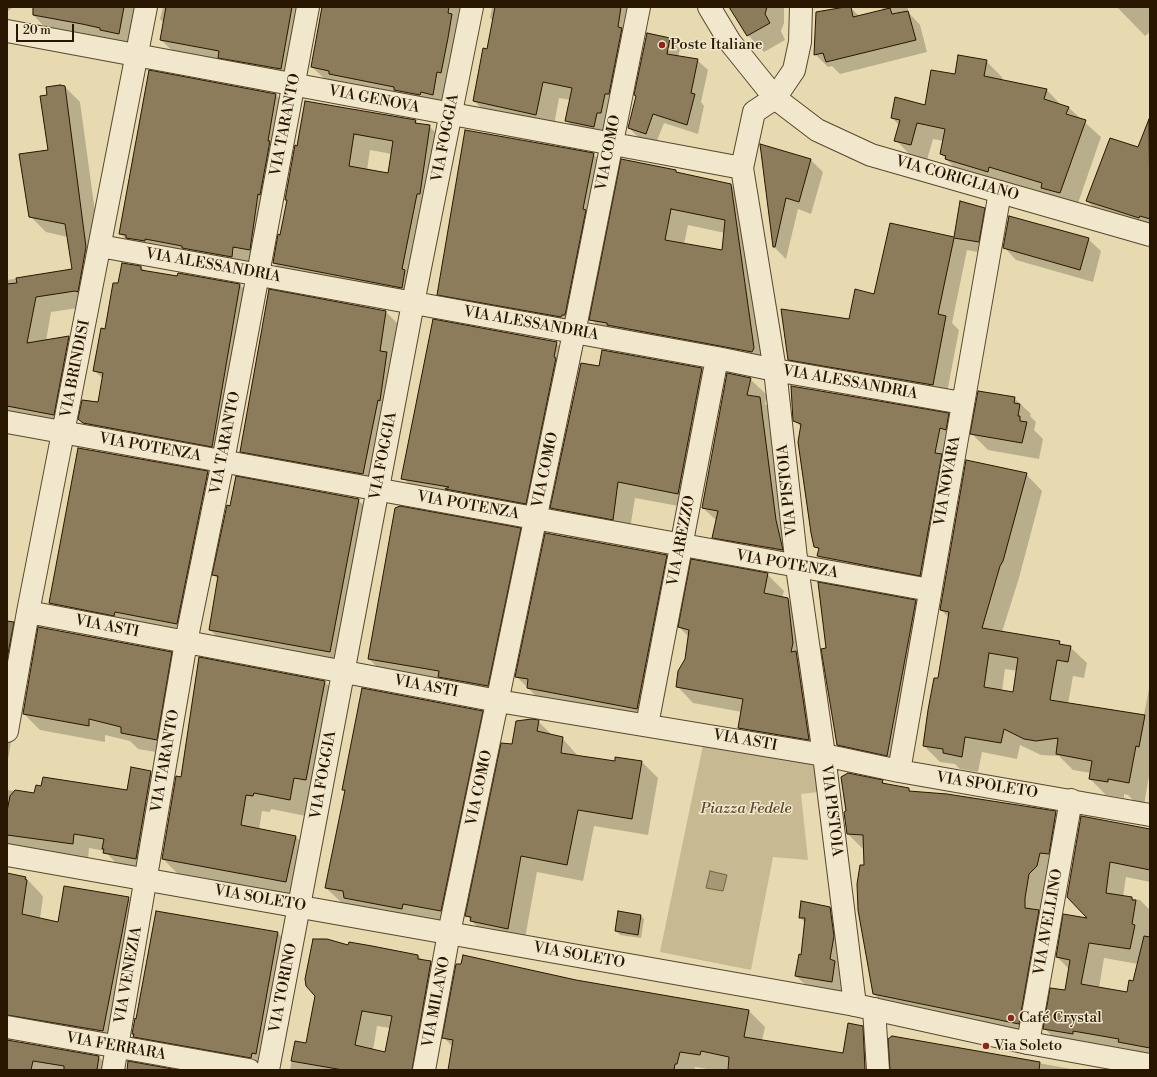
<!DOCTYPE html>
<html>
<head>
<meta charset="utf-8">
<style>
	body { margin:0 }
	#map { position:relative; width:1157px; height:1077px; overflow:hidden; background:#e8dab0; font-family:"Libre Bodoni",serif }
	canvas { display:block }
	.frame { position:absolute; inset:0; border:8px solid #281600; pointer-events:none }
	.scale { position:absolute; left:16px; top:24px; width:58px; height:18px; box-sizing:border-box; border:2px solid #281600; border-top:0; padding-left:5px; font-size:12px; line-height:14px; white-space:nowrap; color:#281600; -webkit-text-stroke:3px #f0e7cc; paint-order:stroke }
</style>
</head>
<body>
<div id="map">
<canvas width="1157" height="1077"></canvas>
<div class="frame"></div>
<div class="scale">20 m</div>
</div>
<script>
const ctx = document.querySelector('canvas').getContext('2d');
ctx.lineJoin = 'round';
function paint(path, color) {
  ctx.fillStyle = color;
  ctx.fill(path, 'evenodd');
}
function poly(rows) {
  const path = new Path2D();
  for (const r of rows) {
    path.moveTo(r[0], r[1]);
    for (let i = 2; i < r.length; i += 2) path.lineTo(r[i], r[i + 1]);
  }
  return path;
}
function strokePath(path, color, width, dash) {
  ctx.strokeStyle = color;
  ctx.lineWidth = width;
  ctx.lineCap = dash ? 'butt' : 'round';
  ctx.setLineDash(dash || []);
  ctx.stroke(path);
}
function write(font, color, halo, rows, align = 'center') {
  ctx.font = font + ' "Libre Bodoni",serif';
  ctx.lineWidth = 3;
  ctx.setLineDash([]);
  ctx.textBaseline = 'middle';
  ctx.strokeStyle = halo;
  ctx.fillStyle = color;
  for (const [text, x, y, turn = 0] of rows) {
    ctx.save();
    ctx.translate(x, y);
    ctx.rotate((+turn || 0) * Math.PI / 180);
    ctx.textAlign = isNaN(turn) ? turn : align;
    if (halo) ctx.strokeText(text, 0, 0);
    ctx.fillText(text, 0, 0);
    ctx.restore();
  }
}
paint(poly([
	[703,745,815,765,818,792,801,794,808,860,773,857,751,970,660,952]
]), '#c7b992');
const water = poly([
	[710,871,727,875,723,891,706,888,710,871]
]);
paint(water, '#a79774');
strokePath(water, '#746346', 1);
paint(poly([
	[7,7,13,7,7,12],
	[33,7,142,7,135,48,48,30,32,14],
	[163,7,311,7,297,85,178,56,161,40,164,23,160,19],
	[329,7,473,7,449,111,329,83,312,67],
	[492,7,641,7,617,129,583,137,567,121,571,100,559,98,553,131,490,117,474,101,488,50,494,21,490,18],
	[731,7,784,7,784,23,781,31,785,40,764,52,748,35],
	[850,7,860,17,883,11,882,7,907,7,909,13,920,25,927,52,840,74,832,66,828,67,815,54],
	[1117,7,1150,7,1150,32,1145,36],
	[669,39,680,49,678,57,697,60,708,70,701,102,704,106,698,134,664,123,656,143,639,138,629,128],
	[986,61,1002,77,1002,81,1046,89,1062,106,1069,108,1101,137,1076,209,962,175,941,154,944,141,933,139,927,160,911,156,896,140,899,125,892,118,926,107,956,75],
	[65,87,80,102,102,263,91,306,51,312,46,341,69,337,84,353,69,430,7,418,7,280,73,270,68,237,46,232,30,216,49,150,48,96],
	[276,95,292,111,266,266,136,250,120,233],
	[306,102,415,121,419,124,429,126,446,143,418,304,290,280,274,263,281,236,288,201,286,199,298,147],
	[370,150,392,154,388,174,367,170],
	[1150,119,1150,232,1104,217,1087,201,1139,149],
	[761,146,811,160,823,172,811,214,798,209,786,259,774,247],
	[593,154,610,170,581,331,455,311,438,294],
	[676,171,679,174,731,185,747,201,770,365,607,336,591,319],
	[688,225,725,233,723,251,684,244],
	[984,209,997,222,992,255,967,250,952,323,959,330,946,398,803,373,789,359,850,320,875,295,890,224,954,238],
	[1088,239,1101,251,1093,282,1016,260,1004,247],
	[141,267,145,271,178,277,178,274,240,285,256,301,228,462,96,435,79,419,98,403,103,379,94,370,119,284],
	[270,291,386,312,402,328,380,490,258,468,241,451],
	[556,343,573,359,542,520,419,495,403,478],
	[603,351,702,369,718,385,695,509,635,498,629,535,568,524,551,508,600,367],
	[750,379,767,395,765,404,776,415,798,566,730,554,713,537,717,521,703,508],
	[1014,398,1031,414,1030,416,1036,422,1034,430,1043,439,1039,459,988,450,972,434],
	[948,414,964,431,936,591,834,572,818,556,819,550,815,546,801,427,794,420],
	[207,472,224,489,193,640,67,619,50,603],
	[1026,474,1042,491,1019,578,1002,632,1059,642,1063,646,1070,647,1087,663,1084,678,1073,676,1068,704,1144,715,1150,683,1150,770,1144,805,1137,804,1128,795,1124,794,1124,798,1106,795,1090,779,1091,773,1073,770,1059,756,1041,755,1020,745,1017,759,982,752,978,772,960,769,955,764,940,762,924,746,938,679,949,618,941,610],
	[1005,669,1018,671,1014,694,1002,691],
	[358,500,375,516,347,667,227,646,210,630,218,579,214,575],
	[520,529,537,546,504,702,385,675,369,659],
	[666,556,683,572,653,725,544,704,516,676],
	[767,574,784,591,782,598,788,599,804,615,825,756,755,744,739,728,742,712,693,703,677,686,686,660,689,637,679,627],
	[916,601,932,617,903,771,854,761,837,744,827,649],
	[7,622,13,623,29,639,7,765],
	[171,653,188,670,173,755,138,749,130,741,105,735,105,742,40,730,24,714],
	[200,659,325,682,341,699,306,816,271,809,270,812,262,811,259,830,296,837,312,853,302,898,179,875,163,859,182,778],
	[482,712,497,727,456,926,360,913,353,905,342,903,326,888,346,792,343,790],
	[538,721,553,736,562,738,578,756,616,762,642,762,658,778,648,835,594,826,583,881,537,872,524,944,487,937,466,915,513,745],
	[151,772,166,788,152,874,120,868,105,851,89,848,88,859,18,849,15,845,7,844,7,790,34,794,128,791],
	[882,781,886,785,909,789,912,792,1009,804,1056,812,1072,828,1035,1039,890,1010,874,994,864,850,848,834],
	[1082,817,1150,831,1150,882,1126,877,1123,897,1140,900,1150,910,1150,1060,1060,1044,1044,1028,1065,991,1070,970,1057,957,1090,920],
	[1104,958,1138,964,1134,982,1127,993,1099,988],
	[7,874,25,877,41,894,43,897,40,919,58,923,128,898,144,915,119,1047,13,1036,11,1041,99,1057,112,1070,7,1070],
	[830,908,842,920,844,994,809,988,796,976,802,956,805,923,800,917],
	[640,915,644,919,641,938,620,935,616,931],
	[278,933,294,949,272,1070,151,1053,134,1036,133,1034],
	[349,947,418,956,423,960,431,962,447,977,430,1070,290,1070,295,1042,307,1044],
	[377,1026,390,1028,386,1053,373,1050],
	[576,981,749,1011,765,1027,762,1041,843,1055,862,1026,878,1042,880,1070,713,1070,695,1067,695,1070,449,1070,453,1047,444,1038],
	[892,1037,1077,1070,890,1070]
]), '#0003');
const building = poly([
	[33,7,124,7,119,34,100,30,100,28,82,24,33,15,33,7],
	[166,7,292,7,281,69,218,58,219,51,160,40,166,7],
	[322,7,449,7,448,13,452,14,448,38,441,73,437,72,433,95,421,92,420,95,394,90,394,87,329,74,329,71,311,67,322,7],
	[495,7,621,7,618,27,622,28,609,94,605,94,601,113,597,113,594,127,565,121,572,88,543,82,536,115,473,101,483,48,487,49,495,7],
	[729,7,767,7,765,14,770,23,747,36,729,7],
	[845,7,851,7,853,17,890,8,892,14,908,11,916,40,826,62,823,53,814,55,816,12,845,7],
	[647,33,670,38,667,54,698,59,691,93,695,94,687,125,653,114,646,134,628,128,636,96,634,95,647,33],
	[958,55,987,60,984,76,1047,89,1044,99,1069,107,1066,114,1086,120,1060,193,1041,188,1042,183,989,167,988,172,945,159,946,156,940,154,945,129,917,123,911,145,894,141,900,120,891,118,895,97,925,105,931,70,955,74,958,55],
	[149,70,276,94,268,141,270,141,260,195,258,194,250,250,233,247,232,257,182,248,182,246,145,239,145,241,126,238,126,235,119,234,149,70],
	[60,85,65,86,86,247,78,292,75,291,36,297,27,343,69,336,54,415,7,406,7,284,17,283,16,278,72,269,65,224,29,217,19,154,48,150,40,96,47,95,46,87,60,85],
	[305,101,416,120,415,123,430,125,420,194,417,194,402,269,405,270,402,288,273,263,278,234,280,235,287,200,285,200,295,145,297,146,305,101],
	[354,134,393,141,388,173,349,166,354,134],
	[1149,119,1150,219,1140,216,1139,218,1086,201,1110,138,1138,147,1149,119],
	[465,130,594,153,583,209,586,210,565,315,562,315,561,317,437,295,465,130],
	[760,144,811,159,799,202,786,198,775,247,773,247,760,144],
	[621,159,676,170,676,172,731,184,754,348,752,352,607,325,607,323,589,320,621,159],
	[671,209,725,220,722,250,665,240,671,209],
	[960,201,985,208,979,242,954,238,938,314,946,316,933,385,788,360,781,309,849,319,855,289,874,294,890,223,954,237,960,201],
	[1009,216,1089,238,1080,270,1003,248,1009,216],
	[122,263,141,266,141,270,177,276,178,273,240,284,212,447,83,423,78,419,82,400,98,402,103,373,93,371,101,328,105,329,113,283,118,283,122,263],
	[269,289,386,311,380,351,387,352,380,401,378,400,363,474,240,452,269,289],
	[433,319,557,342,554,357,556,358,526,504,445,489,449,487,401,479,433,319],
	[602,350,702,368,678,494,618,482,613,520,550,508,581,363,599,366,602,350],
	[727,373,751,378,747,395,760,397,776,520,783,550,712,538,718,511,702,508,727,373],
	[791,386,949,413,946,430,940,428,935,453,942,454,920,576,817,556,819,548,814,547,811,533,798,442,801,424,793,421,791,386],
	[978,391,1015,397,1014,403,1020,404,1018,416,1020,416,1020,421,1027,422,1022,443,970,434,978,391],
	[78,448,208,471,177,624,115,612,114,616,49,603,78,448],
	[966,460,1027,473,1003,561,1000,566,982,628,1060,641,1059,644,1071,646,1068,662,1057,660,1050,700,1145,715,1139,747,1136,746,1129,783,1108,779,1108,782,1089,779,1092,761,1056,754,1058,738,1036,741,1024,739,1004,729,1001,743,965,737,962,757,943,753,943,749,923,746,928,710,934,678,938,678,949,612,940,610,966,460],
	[989,653,1018,658,1013,692,984,687,989,653],
	[236,476,359,499,330,652,209,630,218,576,212,575,227,505,230,506,236,476],
	[400,506,521,528,488,686,438,677,439,671,368,659,395,508,400,506],
	[545,533,667,555,637,709,527,688,528,679,515,677,545,533],
	[691,559,768,573,764,593,788,598,793,643,791,652,796,651,809,740,738,728,743,699,676,687,678,671,685,659,689,630,678,627,691,559],
	[818,582,916,600,887,756,837,745,821,649,826,648,818,582],
	[7,621,14,622,7,659,7,621],
	[38,627,172,652,157,740,121,733,121,727,89,719,89,726,23,714,38,627],
	[199,657,325,681,306,780,294,778,290,800,254,793,253,796,246,795,241,825,296,836,286,882,162,859,176,776,181,777,199,657],
	[362,688,483,711,441,911,403,904,402,909,344,898,343,891,325,888,345,790,342,790,362,688],
	[532,719,539,720,537,731,563,737,561,753,615,761,615,757,642,761,632,819,578,810,567,865,521,856,508,929,470,921,471,917,465,916,501,743,512,744,516,721,532,719],
	[131,767,151,771,136,859,103,853,104,849,102,849,104,839,74,834,73,844,7,835,7,811,10,796,15,790,34,793,36,785,41,786,43,777,127,790,131,767],
	[848,773,883,780,882,783,909,788,909,791,947,794,1056,811,1049,854,1040,853,1037,866,1029,874,1025,898,1025,908,1039,910,1019,1024,873,994,858,910,857,884,860,865,864,865,863,835,847,834,844,812,846,811,841,777,848,773],
	[1081,816,1150,829,1150,870,1110,862,1106,893,1132,897,1132,900,1136,900,1132,924,1135,925,1130,949,1089,943,1081,984,1127,992,1129,980,1133,981,1144,936,1150,937,1150,1048,1118,1042,1119,1039,1073,1031,1073,1034,1043,1029,1050,988,1065,990,1070,960,1056,957,1063,914,1087,918,1067,897,1081,816],
	[7,873,26,877,25,879,27,880,22,914,58,922,64,886,129,897,103,1031,7,1015,7,873],
	[801,901,830,907,834,936,830,959,835,961,832,982,795,976,799,954,801,955,805,918,799,918,801,901],
	[156,911,278,932,256,1054,252,1053,251,1058,133,1037,134,1034,132,1034,135,1018,136,1019,156,911],
	[618,911,641,915,638,935,615,931,618,911],
	[313,939,327,939,348,945,349,942,372,946,418,955,418,959,431,961,412,1070,343,1070,291,1061,295,1041,306,1043,315,996,306,986,305,979,313,939],
	[362,1011,392,1016,385,1052,355,1045,362,1011],
	[463,955,576,980,749,1010,744,1037,843,1053,848,1023,863,1026,865,1070,728,1070,729,1057,701,1051,700,1055,680,1052,677,1064,675,1064,674,1070,448,1070,453,1040,442,1038,456,964,461,964,463,955],
	[892,1036,1040,1062,1039,1070,890,1070,888,1039,892,1036],
	[7,1040,99,1056,97,1070,64,1070,64,1066,33,1061,31,1070,7,1070,7,1040],
	[128,1061,178,1070,127,1070,128,1061]
]);
paint(building, '#8c7c5c');
strokePath(building, '#281600', 1);
const minor = poly([
	[801,7,800,42,794,70,775,98,754,112,742,168,775,370,797,567,824,755,855,1005],
	[7,31,742,168],
	[100,246,717,358,775,370,962,403],
	[7,422,930,590],
	[28,612,498,701,824,755,899,771,1150,815],
	[647,725,717,358],
	[7,731,28,612,146,7],
	[899,771,1000,192],
	[874,1009,878,1070],
	[7,1027,249,1070],
	[1028,1043,1071,800],
	[113,1070,186,642,223,461,308,7],
	[268,1070,413,303,472,7],
	[424,1070,449,933,574,333,639,7]
]);
const tertiary = poly([
	[709,7,730,42,775,98,817,130,871,155,1150,235],
	[7,855,855,1005,1028,1043,1150,1065]
]);
strokePath(minor, '#58472c', 24);
strokePath(tertiary, '#58472c', 24);
strokePath(minor, '#f0e7cc', 22);
strokePath(tertiary, '#f0e7cc', 22);
for (const [x, y, r, color] of [
	[662,45,4,"#8f2418"],
	[1011,1018,4,"#8f2418"],
	[986,1046,4,"#8f2418"]
]) {
  const dot = new Path2D();
  dot.arc(x, y, r, 0, 2 * Math.PI);
  ctx.fillStyle = color;
  ctx.fill(dot);
  strokePath(dot, '#f0e7cc', 1.5);
}
write('15px', '#281600', '#f0e7cc', [
	["Poste Italiane",670,45],
	["Café Crystal",1019,1018],
	["Via Soleto",994,1046]
], 'left');
write('15px', '#281600', '#f0e7cc', [
	["VIA GENOVA",374,100,11],
	["VIA TARANTO",286,125,-79],
	["VIA FOGGIA",446,138,-79],
	["VIA COMO",609,153,-79],
	["VIA CORIGLIANO",957,179,16],
	["VIA ALESSANDRIA",213,266,10],
	["VIA ALESSANDRIA",531,324,10],
	["VIA BRINDISI",76,369,-79],
	["VIA ALESSANDRIA",850,383,10],
	["VIA TARANTO",226,443,-79],
	["VIA POTENZA",150,448,10],
	["VIA FOGGIA",384,456,-79],
	["VIA COMO",546,470,-78],
	["VIA NOVARA",948,481,-80],
	["VIA PISTOIA",788,490,-96],
	["VIA POTENZA",468,506,10],
	["VIA AREZZO",682,541,-79],
	["VIA POTENZA",787,565,10],
	["VIA ASTI",107,627,11],
	["VIA ASTI",426,687,11],
	["VIA ASTI",745,741,10],
	["VIA TARANTO",166,761,-80],
	["VIA FOGGIA",324,775,-80],
	["VIA SPOLETO",987,786,9],
	["VIA COMO",480,788,-78],
	["VIA PISTOIA",831,811,83],
	["VIA SOLETO",260,899,10],
	["VIA AVELLINO",1049,922,-80],
	["VIA SOLETO",579,956,10],
	["VIA VENEZIA",129,975,-80],
	["VIA TORINO",284,988,-79],
	["VIA MILANO",437,1002,-79],
	["VIA FERRARA",116,1047,10]
]);
write('italic 15px', '#58472c', '#f0e7cc', [
	["Piazza Fedele",746,809]
]);
</script>
</body>
</html>
